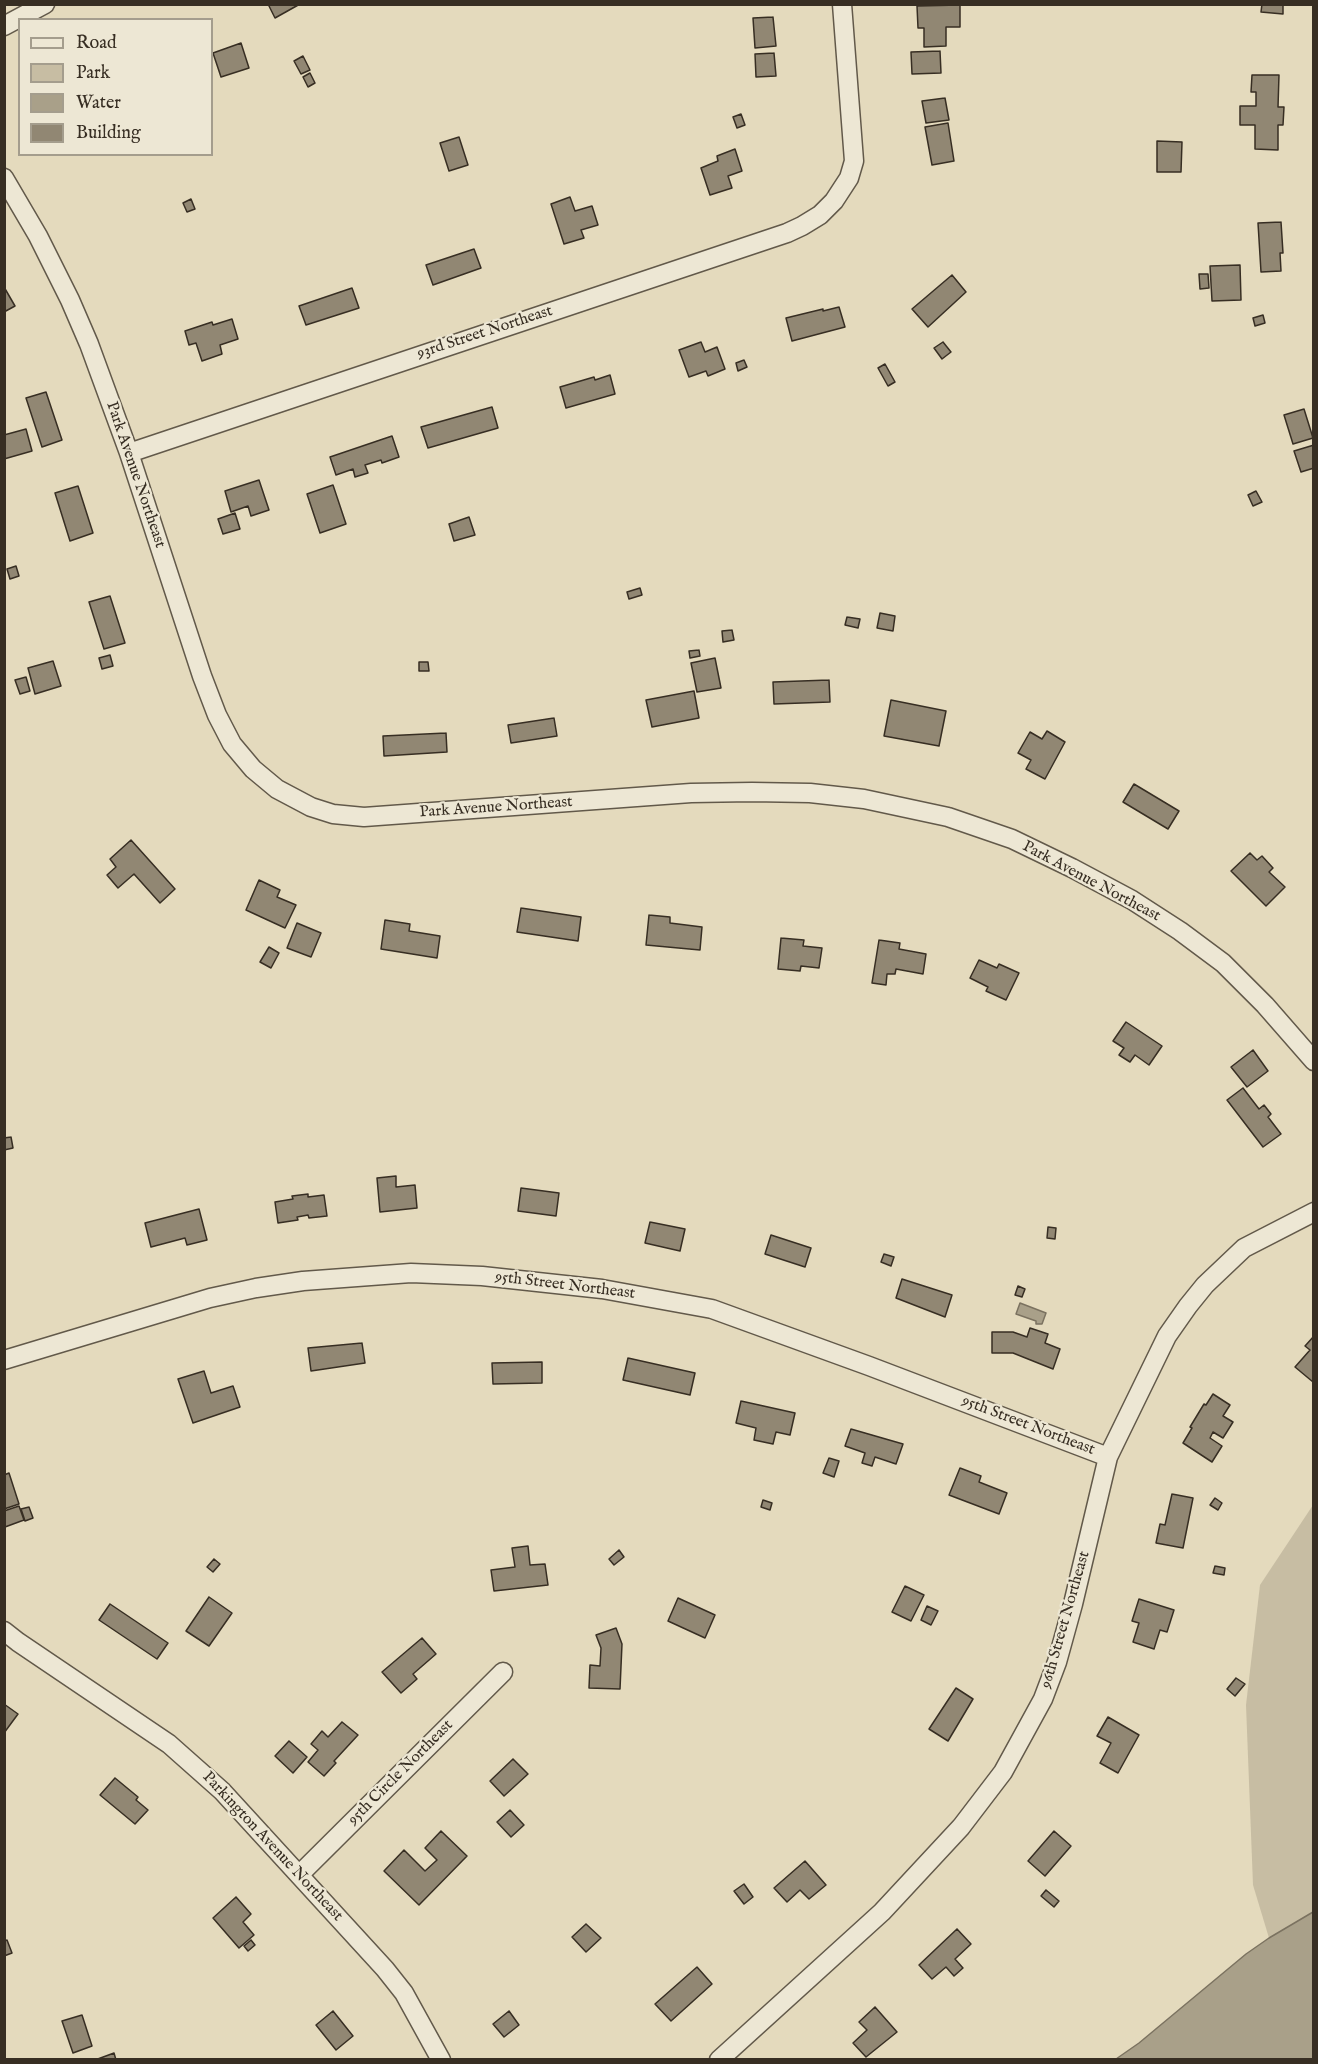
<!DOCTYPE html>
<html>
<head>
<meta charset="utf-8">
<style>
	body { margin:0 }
	#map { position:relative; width:1318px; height:2064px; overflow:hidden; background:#e4dabd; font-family:"IM FELL English",serif }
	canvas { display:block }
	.frame { position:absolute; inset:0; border:6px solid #372e23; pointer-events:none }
	.legend { position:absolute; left:18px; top:18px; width:195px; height:138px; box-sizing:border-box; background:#ede7d4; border:2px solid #a49d8d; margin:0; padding:8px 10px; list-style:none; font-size:18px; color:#372e23 }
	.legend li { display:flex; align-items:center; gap:12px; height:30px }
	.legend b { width:30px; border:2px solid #a49d8d }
</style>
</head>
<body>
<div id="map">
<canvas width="1318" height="2064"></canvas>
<div class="frame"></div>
<ul class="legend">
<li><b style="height:8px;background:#ede7d4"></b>Road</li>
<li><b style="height:16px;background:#c7bda3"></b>Park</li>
<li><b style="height:16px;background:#a9a089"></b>Water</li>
<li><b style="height:16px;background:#918773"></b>Building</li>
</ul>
</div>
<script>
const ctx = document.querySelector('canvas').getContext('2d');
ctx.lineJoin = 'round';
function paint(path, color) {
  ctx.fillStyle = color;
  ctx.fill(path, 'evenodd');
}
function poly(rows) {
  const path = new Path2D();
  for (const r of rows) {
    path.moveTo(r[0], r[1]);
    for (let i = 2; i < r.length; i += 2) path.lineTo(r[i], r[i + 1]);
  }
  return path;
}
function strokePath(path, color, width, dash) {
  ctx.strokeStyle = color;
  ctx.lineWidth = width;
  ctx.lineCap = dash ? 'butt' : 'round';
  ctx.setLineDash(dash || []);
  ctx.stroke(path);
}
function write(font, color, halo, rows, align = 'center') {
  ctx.font = font + ' "IM FELL English",serif';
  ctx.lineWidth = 4.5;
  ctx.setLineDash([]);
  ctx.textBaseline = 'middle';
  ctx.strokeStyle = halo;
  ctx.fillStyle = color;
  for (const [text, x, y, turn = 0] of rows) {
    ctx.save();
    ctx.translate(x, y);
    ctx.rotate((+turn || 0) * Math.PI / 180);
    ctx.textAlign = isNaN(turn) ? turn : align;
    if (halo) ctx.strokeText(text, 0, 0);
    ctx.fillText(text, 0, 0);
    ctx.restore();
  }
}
paint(poly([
	[1313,1505,1313,1912,1269,1938,1253,1885,1246,1705,1260,1585]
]), '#c7bda3');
const water = poly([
	[1020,1303,1046,1313,1042,1324,1036,1324,1036,1321,1016,1314,1020,1303],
	[1313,1912,1313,2059,1116,2059,1139,2043,1246,1954,1269,1938,1313,1912]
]);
paint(water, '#a9a089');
strokePath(water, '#7b7260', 1.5);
const building = poly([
	[268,4,300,4,275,18,268,4],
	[1262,4,1283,4,1283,14,1261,12,1262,4],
	[960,5,960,27,946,27,946,46,924,47,924,28,918,28,917,6,960,5],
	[773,17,776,46,755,48,753,18,773,17],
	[241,43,249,68,221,77,213,53,241,43],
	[940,51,941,73,912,74,911,52,940,51],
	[774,53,776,76,756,77,755,54,774,53],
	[303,56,310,70,301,74,294,61,303,56],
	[310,73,315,83,308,87,303,77,310,73],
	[1252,75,1279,75,1278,107,1284,107,1283,125,1278,125,1278,150,1255,149,1255,125,1240,125,1240,106,1256,106,1256,92,1251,92,1252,75],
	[945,98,949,120,926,123,922,101,945,98],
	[741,114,745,125,737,128,733,117,741,114],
	[948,123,954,161,932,165,925,127,948,123],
	[459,137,468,165,449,171,440,143,459,137],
	[1157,141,1182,142,1181,172,1157,172,1157,141],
	[735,149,742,171,728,176,732,188,710,195,701,168,718,161,717,156,735,149],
	[570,197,575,211,592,206,598,225,581,230,584,238,564,244,551,204,570,197],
	[191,199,195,209,187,212,183,203,191,199],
	[1281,222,1283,253,1280,253,1281,271,1261,272,1258,223,1281,222],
	[474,249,481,268,433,285,426,265,474,249],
	[1240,265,1241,300,1212,301,1210,266,1240,265],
	[1199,274,1208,274,1209,288,1200,289,1199,274],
	[952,275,966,292,928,327,912,309,952,275],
	[4,287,15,306,4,312,4,287],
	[352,288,359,308,306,325,299,306,352,288],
	[839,307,845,327,792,341,786,318,823,309,823,311,839,307],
	[1263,315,1265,323,1255,326,1253,318,1263,315],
	[232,319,238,339,220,345,222,354,202,361,196,343,189,345,185,331,212,322,213,325,232,319],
	[701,342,705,352,717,347,725,369,708,376,706,371,689,377,679,350,701,342],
	[943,342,951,352,942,359,934,348,943,342],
	[744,360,747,367,738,371,736,363,744,360],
	[885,364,895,382,888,386,878,368,885,364],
	[610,375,615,394,566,408,560,387,594,377,595,380,610,375],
	[46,392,62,440,42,447,26,398,46,392],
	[492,407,498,428,428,448,421,427,492,407],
	[1304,409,1313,438,1293,444,1284,415,1304,409],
	[26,429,32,451,4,459,4,435,26,429],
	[392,436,399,457,382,463,381,460,365,465,368,473,355,477,353,469,336,475,330,457,392,436],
	[1314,445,1314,468,1301,472,1294,451,1314,445],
	[259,480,269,510,251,516,248,506,231,512,225,491,259,480],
	[333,485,346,524,320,533,307,494,333,485],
	[78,486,93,533,70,541,55,493,78,486],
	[1256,491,1262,502,1253,506,1248,495,1256,491],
	[235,513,240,529,223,534,218,519,235,513],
	[469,517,475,535,454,541,449,524,469,517],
	[16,566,19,576,10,579,7,569,16,566],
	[640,588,642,595,629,599,627,592,640,588],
	[110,596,125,643,104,649,89,602,110,596],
	[880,613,895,616,893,631,877,628,880,613],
	[847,617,860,619,858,628,845,625,847,617],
	[732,630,734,640,723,642,722,631,732,630],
	[699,650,700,656,690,658,689,651,699,650],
	[110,655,113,666,102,669,99,658,110,655],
	[715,658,721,688,697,692,691,663,715,658],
	[53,661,61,686,35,694,28,668,53,661],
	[419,662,428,662,429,671,419,671,419,662],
	[26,677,30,691,20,694,15,680,26,677],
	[829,680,830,702,774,704,773,682,829,680],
	[694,691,699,718,652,727,646,700,694,691],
	[891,700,946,711,939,746,884,736,891,700],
	[554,718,557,736,511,743,508,725,554,718],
	[1047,731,1065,742,1045,779,1026,769,1031,760,1018,753,1030,732,1042,739,1047,731],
	[446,733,447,752,384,756,383,736,446,733],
	[1134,784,1179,811,1168,829,1123,802,1134,784],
	[131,840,175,889,160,903,134,874,118,888,107,875,116,867,110,859,131,840],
	[1250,853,1257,860,1262,856,1273,868,1269,872,1285,887,1266,906,1231,871,1250,853],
	[259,880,280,890,277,897,296,905,285,928,246,910,259,880],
	[521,908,581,917,578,941,517,932,521,908],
	[649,915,670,917,670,923,702,927,700,950,646,945,649,915],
	[385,920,410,924,409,931,440,936,437,958,381,949,385,920],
	[297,923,321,933,311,957,287,948,297,923],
	[781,938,804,940,803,946,822,948,819,968,801,966,800,971,778,969,781,938],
	[879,940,900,943,899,949,926,954,923,974,896,969,895,974,887,974,886,985,872,983,879,940],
	[269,947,279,953,271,968,260,962,269,947],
	[979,960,997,968,999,964,1019,973,1006,1000,986,991,988,987,970,978,979,960],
	[1126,1022,1162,1046,1149,1065,1135,1055,1130,1062,1119,1055,1124,1048,1113,1041,1126,1022],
	[1253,1050,1268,1071,1247,1087,1231,1067,1253,1050],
	[1243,1088,1259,1109,1264,1105,1271,1114,1268,1117,1281,1134,1263,1147,1227,1100,1243,1088],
	[11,1137,13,1148,4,1150,4,1138,11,1137],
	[396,1176,396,1187,415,1185,417,1208,380,1212,377,1178,396,1176],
	[521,1188,559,1193,556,1216,518,1211,521,1188],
	[308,1194,308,1197,324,1195,327,1216,309,1218,308,1215,297,1217,298,1220,278,1223,275,1202,293,1199,292,1196,308,1194],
	[199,1209,207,1240,187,1245,185,1238,151,1247,145,1223,199,1209],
	[650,1222,685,1229,680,1251,645,1243,650,1222],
	[1048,1227,1056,1228,1055,1239,1047,1238,1048,1227],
	[771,1235,811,1248,805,1267,765,1254,771,1235],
	[884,1254,894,1257,891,1266,881,1262,884,1254],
	[902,1279,952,1295,945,1317,896,1298,902,1279],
	[1018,1286,1025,1289,1022,1297,1015,1295,1018,1286],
	[1030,1328,1048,1334,1045,1343,1060,1349,1053,1369,1013,1353,992,1353,992,1332,1013,1332,1027,1337,1030,1328],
	[1314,1336,1314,1381,1313,1382,1295,1367,1310,1350,1305,1346,1314,1336],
	[362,1343,365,1363,311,1371,308,1348,362,1343],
	[628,1358,695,1373,690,1395,623,1380,628,1358],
	[542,1362,542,1383,493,1384,492,1363,542,1362],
	[204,1371,211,1393,233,1386,240,1407,193,1423,178,1379,204,1371],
	[1213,1394,1230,1405,1223,1416,1233,1422,1223,1438,1213,1432,1210,1438,1222,1446,1212,1462,1183,1443,1192,1428,1190,1427,1204,1404,1206,1405,1213,1394],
	[741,1401,795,1413,790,1435,776,1432,773,1444,754,1440,756,1428,736,1423,741,1401],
	[851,1429,903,1444,896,1464,875,1457,872,1466,862,1463,865,1453,845,1446,851,1429],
	[829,1458,839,1461,834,1477,823,1473,829,1458],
	[960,1468,981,1476,979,1482,1007,1493,999,1514,949,1495,960,1468],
	[9,1473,19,1504,4,1509,4,1475,9,1473],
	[1172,1494,1193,1498,1183,1548,1156,1543,1160,1524,1165,1525,1172,1494],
	[1215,1498,1222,1503,1218,1510,1210,1505,1215,1498],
	[763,1500,772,1503,770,1510,761,1507,763,1500],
	[19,1506,24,1520,5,1527,4,1511,19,1506],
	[29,1507,33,1518,25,1521,21,1509,29,1507],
	[528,1546,530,1565,545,1564,548,1585,494,1591,491,1570,515,1567,512,1548,528,1546],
	[619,1550,624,1557,614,1565,609,1559,619,1550],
	[214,1559,220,1564,213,1572,207,1567,214,1559],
	[1215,1566,1225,1568,1224,1575,1213,1573,1215,1566],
	[905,1586,924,1595,911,1621,892,1612,905,1586],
	[209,1597,232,1613,209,1646,186,1631,209,1597],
	[678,1598,715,1615,705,1638,668,1621,678,1598],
	[1139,1599,1174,1610,1167,1632,1160,1630,1154,1649,1133,1642,1139,1623,1132,1621,1139,1599],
	[110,1604,168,1643,157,1659,99,1620,110,1604],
	[927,1606,938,1611,931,1625,921,1620,927,1606],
	[616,1628,622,1644,620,1689,589,1688,590,1665,600,1666,601,1648,596,1635,616,1628],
	[422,1638,436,1654,413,1674,417,1679,401,1693,382,1672,422,1638],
	[1236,1678,1245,1684,1235,1696,1227,1689,1236,1678],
	[956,1688,973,1699,948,1741,929,1729,956,1688],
	[4,1704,18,1714,4,1733,4,1704],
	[1108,1717,1139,1735,1118,1773,1100,1763,1111,1743,1097,1736,1108,1717],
	[342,1722,358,1735,334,1761,336,1763,324,1776,308,1762,318,1750,311,1744,322,1731,328,1737,342,1722],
	[289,1741,307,1757,293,1773,275,1756,289,1741],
	[513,1759,528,1774,504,1796,490,1781,513,1759],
	[115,1778,138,1797,136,1800,148,1810,135,1824,100,1795,115,1778],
	[510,1810,524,1825,511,1837,497,1822,510,1810],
	[441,1831,467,1856,419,1905,384,1871,404,1850,425,1871,437,1860,425,1848,441,1831],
	[1054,1831,1071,1846,1045,1876,1028,1861,1054,1831],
	[805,1861,826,1885,809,1899,800,1890,787,1902,774,1888,805,1861],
	[744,1884,753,1897,744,1904,734,1891,744,1884],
	[1046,1890,1059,1901,1054,1907,1041,1896,1046,1890],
	[236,1897,251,1914,243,1922,254,1935,239,1948,213,1918,236,1897],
	[586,1924,601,1938,586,1952,572,1937,586,1924],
	[957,1929,971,1944,955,1959,963,1968,954,1976,946,1967,932,1979,919,1965,957,1929],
	[7,1940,12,1953,4,1956,4,1941,7,1940],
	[251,1940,255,1945,248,1951,244,1946,251,1940],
	[697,1967,712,1984,671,2021,655,2004,697,1967],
	[875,2007,897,2032,866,2057,853,2043,867,2030,859,2022,875,2007],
	[333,2011,353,2036,336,2050,316,2025,333,2011],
	[509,2011,519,2025,504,2037,493,2024,509,2011],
	[82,2015,92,2046,73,2053,62,2021,82,2015],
	[114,2053,116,2060,95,2060,114,2053]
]);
paint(building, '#918773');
strokePath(building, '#372e23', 1.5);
const minor = poly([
	[4,26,45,4],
	[4,178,38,236,70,300,89,344,129,453,202,676,217,715,232,744,253,769,277,789,311,807,333,814,364,817,691,793,752,792,810,793,864,799,948,817,1012,839,1072,868,1132,900,1180,931,1223,963,1265,1005,1314,1061],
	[129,453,787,233,802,226,820,215,834,201,849,178,854,161,842,4],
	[4,1360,210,1298,256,1288,303,1281,411,1273,482,1276,602,1289,712,1309,869,1366,1108,1457],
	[4,1631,18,1642,169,1744,222,1791,385,1969,404,1993,441,2060],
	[299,1875,503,1672],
	[719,2060,882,1912,961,1827,1003,1772,1043,1699,1057,1662,1073,1604,1108,1457,1167,1336,1188,1306,1205,1285,1244,1248,1314,1212]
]);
strokePath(minor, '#62594a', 21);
strokePath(minor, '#ede7d4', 18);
write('16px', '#372e23', '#ede7d4', [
	["93rd Street Northeast",485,333,-18],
	["Park Avenue Northeast",135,475,71],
	["Park Avenue Northeast",496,808,-4],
	["Park Avenue Northeast",1091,882,28],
	["95th Street Northeast",565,1286,7],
	["95th Street Northeast",1028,1426,21],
	["96th Street Northeast",1066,1620,-74],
	["95th Circle Northeast",401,1773,-45],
	["Parkington Avenue Northeast",272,1847,47]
]);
</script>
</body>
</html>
